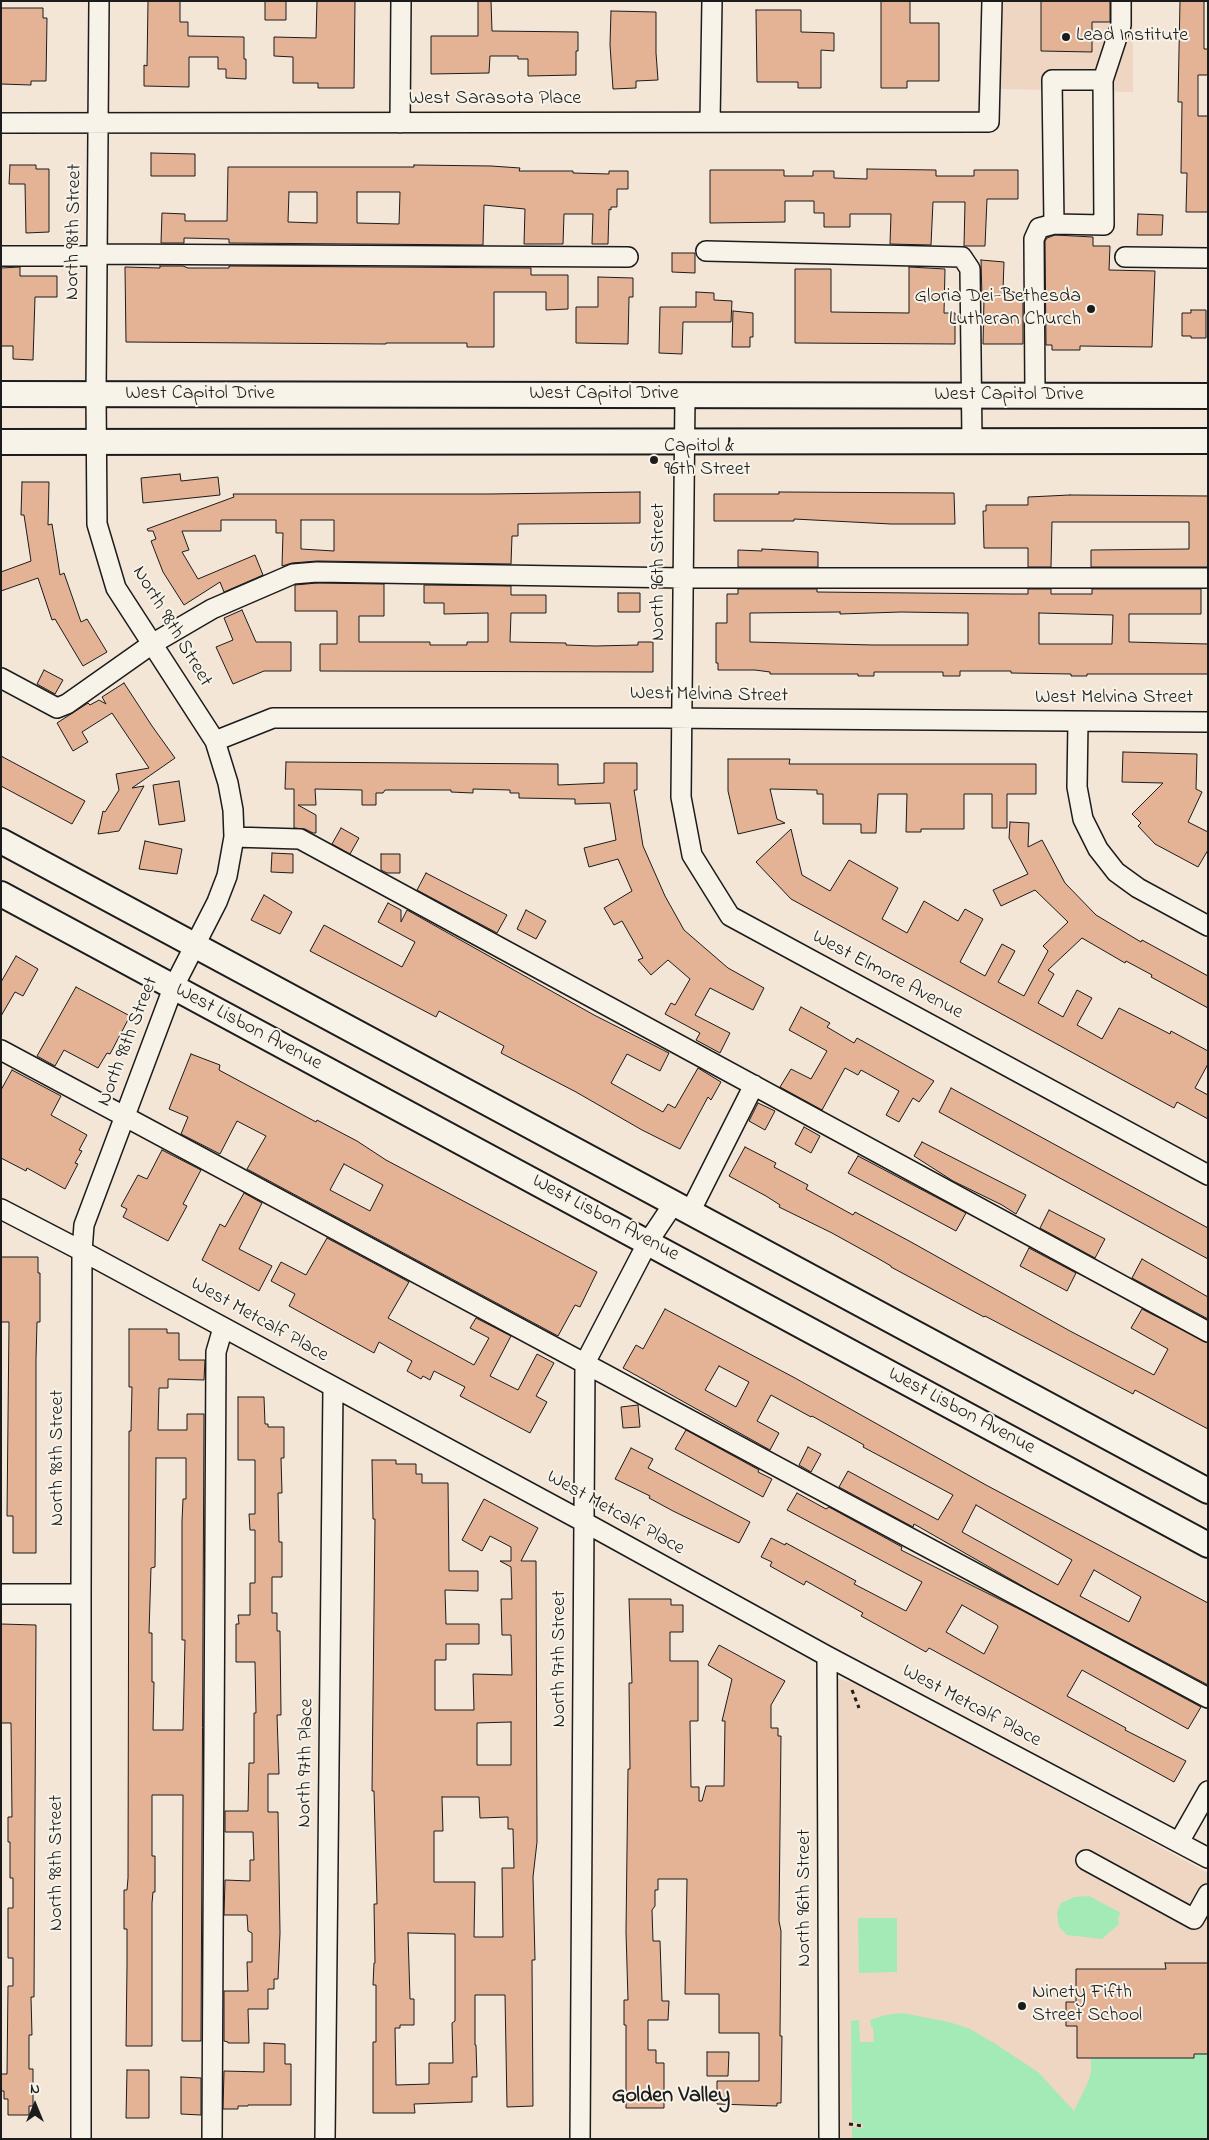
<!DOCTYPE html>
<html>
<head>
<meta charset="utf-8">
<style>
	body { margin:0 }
	#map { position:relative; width:1209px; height:2140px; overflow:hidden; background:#f3e6d7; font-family:"Indie Flower",sans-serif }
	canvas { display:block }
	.frame { position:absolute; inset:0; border:2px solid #1c1c1c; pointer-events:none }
	.north { position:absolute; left:10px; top:2080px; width:50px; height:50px; -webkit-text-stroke:4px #f7f3e8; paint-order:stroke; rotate:0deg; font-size:14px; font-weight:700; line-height:20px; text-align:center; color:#1c1c1c }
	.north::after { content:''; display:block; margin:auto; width:18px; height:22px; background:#1c1c1c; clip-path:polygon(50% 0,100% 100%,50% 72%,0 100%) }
</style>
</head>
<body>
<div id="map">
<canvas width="1209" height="2140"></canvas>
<div class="frame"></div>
<div class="north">N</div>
</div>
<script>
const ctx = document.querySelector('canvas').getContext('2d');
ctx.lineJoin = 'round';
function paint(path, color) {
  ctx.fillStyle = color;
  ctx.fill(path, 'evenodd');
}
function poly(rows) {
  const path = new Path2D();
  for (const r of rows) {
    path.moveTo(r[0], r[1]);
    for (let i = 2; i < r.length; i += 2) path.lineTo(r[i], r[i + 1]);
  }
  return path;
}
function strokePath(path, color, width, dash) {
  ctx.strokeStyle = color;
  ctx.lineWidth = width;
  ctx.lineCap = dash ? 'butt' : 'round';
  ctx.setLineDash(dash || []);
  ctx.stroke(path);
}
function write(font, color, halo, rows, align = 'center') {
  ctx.font = font + ' "Indie Flower",sans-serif';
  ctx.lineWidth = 4;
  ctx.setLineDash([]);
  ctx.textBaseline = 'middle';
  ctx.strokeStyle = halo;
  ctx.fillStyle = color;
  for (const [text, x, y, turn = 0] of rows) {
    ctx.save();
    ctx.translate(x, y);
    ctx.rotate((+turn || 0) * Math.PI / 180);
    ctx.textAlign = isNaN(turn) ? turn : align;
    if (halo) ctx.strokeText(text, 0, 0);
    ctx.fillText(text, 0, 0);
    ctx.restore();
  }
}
paint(poly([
	[1002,1,1133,1,1133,92,1000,89],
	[827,1676,861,1684,1208,1873,1208,2139,838,2139]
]), '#eed6c3');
paint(poly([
	[1089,1896,1121,1913,1118,1917,1119,1924,1102,1939,1067,1935,1059,1927,1057,1913,1061,1903,1074,1897],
	[858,1918,897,1918,897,1972,859,1973],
	[902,2013,949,2022,970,2029,994,2043,1038,2072,1074,2111,1088,2082,1091,2072,1091,2058,1193,2058,1196,2054,1208,2054,1208,2139,852,2139,852,2127,863,2128,863,2124,852,2122,851,2021,859,2020,860,2042,874,2042,873,2028,871,2026,870,2020,885,2015]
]), '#a4eab6');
const building = poly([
	[148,1,180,1,180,22,188,22,188,36,244,37,244,59,246,59,246,79,226,78,226,69,218,69,218,57,189,57,189,87,144,86,144,65,147,66,148,1],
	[265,1,286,1,286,20,265,20,265,1],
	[317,1,355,1,354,88,318,88,318,83,293,83,293,57,274,56,274,37,316,38,317,1],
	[478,1,491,1,492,31,578,32,578,51,576,51,576,75,528,76,528,59,518,59,518,56,490,56,489,73,431,74,431,36,478,36,478,1],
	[881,1,910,1,910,23,939,23,939,81,907,81,907,88,881,88,881,1],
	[1041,1,1110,1,1110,22,1092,22,1092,52,1041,51,1041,1],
	[1180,1,1204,1,1204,49,1208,49,1208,75,1198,75,1198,116,1208,116,1208,212,1186,212,1187,173,1181,173,1182,102,1178,102,1180,1],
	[1,8,43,8,43,18,47,18,46,81,31,81,31,85,1,84,1,8],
	[756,10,801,10,801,32,834,33,834,51,821,50,821,88,798,88,798,82,757,82,756,10],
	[611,11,656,12,656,53,658,80,636,81,636,88,613,89,610,45,611,11],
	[151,153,195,154,195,176,151,176,151,153],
	[10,165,36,165,36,169,49,169,49,232,26,233,25,184,9,184,10,165],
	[414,165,491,166,520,168,519,171,573,171,573,173,609,174,609,171,628,171,628,189,617,189,617,207,611,207,611,210,609,209,608,244,592,244,593,214,564,214,563,244,524,244,525,209,484,205,483,245,229,243,229,239,184,238,184,243,161,243,162,213,185,214,185,221,227,221,228,167,414,167,414,165],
	[289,192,317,192,317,223,288,222,289,192],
	[357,192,400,192,399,224,357,223,357,192],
	[867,169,936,170,936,176,974,176,974,170,1018,170,1018,199,987,199,985,246,964,246,965,202,933,202,931,245,890,244,891,214,850,214,850,227,824,227,824,213,814,213,814,201,785,201,785,222,710,223,710,170,784,170,784,176,813,176,813,171,834,171,834,178,867,179,867,169],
	[1138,214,1163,215,1162,235,1137,235,1138,214],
	[1055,235,1093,237,1093,246,1110,246,1109,270,1155,271,1152,347,1080,346,1080,350,1052,350,1052,345,1046,345,1045,241,1047,238,1055,235],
	[672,253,695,253,695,273,672,272,672,253],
	[981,260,1004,262,1003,290,1023,294,1023,344,983,344,984,298,982,298,981,260],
	[160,266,183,266,188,268,229,268,229,266,531,268,531,275,568,275,568,309,546,310,546,292,494,292,494,347,467,347,467,343,386,343,386,344,126,342,125,267,160,268,160,266],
	[20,267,20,276,57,276,57,297,35,297,33,360,13,359,13,346,1,346,1,268,20,267],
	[909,267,945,269,944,313,955,313,955,344,795,343,795,269,831,269,831,312,909,313,909,267],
	[598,277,633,278,633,297,629,297,628,344,576,343,576,307,598,307,598,277],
	[696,292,714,293,714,300,732,301,731,322,683,322,682,354,659,353,660,307,696,307,696,292],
	[1191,310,1206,310,1206,338,1191,338,1191,336,1182,336,1182,313,1191,313,1191,310],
	[733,311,753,313,753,337,750,337,750,347,732,347,733,311],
	[180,474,181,481,218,477,220,495,143,503,141,478,180,474],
	[22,482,49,482,48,525,52,524,60,575,64,573,81,622,87,619,107,652,83,666,55,619,52,620,38,578,1,591,1,572,31,561,24,515,21,515,22,482],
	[640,492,640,523,518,524,518,536,512,536,511,564,317,561,292,563,282,566,283,533,276,533,276,520,221,520,221,531,182,531,189,550,182,552,198,579,255,555,263,575,224,592,220,582,184,605,163,572,151,541,156,539,153,531,148,531,147,529,234,497,233,494,489,494,640,492],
	[301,520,334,520,334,551,301,549,301,520],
	[779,492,954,493,955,524,891,524,794,519,794,521,714,521,714,494,779,494,779,492],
	[1070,495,1208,496,1208,567,1091,567,1091,550,1189,549,1189,522,1052,522,1051,567,1028,567,1028,548,984,548,983,511,986,511,986,505,1028,505,1028,497,1070,495],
	[762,549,818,552,818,567,738,567,738,550,762,551,762,549],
	[317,583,384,584,384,616,359,616,359,642,430,642,430,645,467,645,467,642,488,642,488,613,444,614,444,603,424,603,424,585,511,586,511,595,546,595,546,613,511,613,510,642,566,643,566,645,595,646,638,645,638,642,653,642,653,672,320,671,320,644,337,644,337,611,295,611,295,585,317,583],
	[738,589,817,589,817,592,1013,594,1028,594,1028,589,1051,589,1051,594,1092,594,1092,589,1201,589,1201,614,1129,614,1129,642,1208,644,1208,674,1087,674,1087,676,1071,676,1071,674,1011,673,1011,671,960,671,960,676,943,676,943,672,874,672,874,676,858,676,858,674,770,674,770,672,755,670,718,670,718,663,716,663,716,623,727,623,727,594,738,594,738,589],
	[840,612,840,614,901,612,966,613,968,613,968,645,873,645,750,642,750,613,840,612],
	[1039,613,1113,615,1112,644,1039,644,1039,613],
	[618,593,640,593,640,612,618,612,618,593],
	[242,610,256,642,291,642,291,671,264,671,233,684,216,647,233,640,224,618,242,610],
	[44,670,63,680,55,694,37,684,44,670],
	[124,683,152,726,175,758,132,788,144,786,119,831,98,834,103,811,105,812,119,790,116,774,149,768,112,713,82,732,88,742,73,751,57,723,88,703,90,705,99,700,106,704,102,697,124,683],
	[1123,752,1197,754,1196,789,1202,792,1188,822,1208,832,1208,850,1198,867,1155,844,1138,826,1141,823,1132,814,1163,783,1122,782,1123,752],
	[1,756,85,801,72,824,1,786,1,756],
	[728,759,790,759,789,764,1036,764,1036,794,1007,794,1007,828,992,828,992,794,964,794,964,829,921,829,921,832,906,832,907,794,878,794,876,833,861,833,861,824,823,824,823,794,817,794,817,790,770,789,777,819,785,823,738,834,728,791,728,759],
	[286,762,558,764,558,785,604,783,604,763,637,763,637,790,634,790,643,846,665,896,684,930,728,968,764,988,753,1010,710,988,695,1015,730,1033,720,1053,696,1040,700,1033,665,1014,671,1003,675,1005,690,979,668,960,651,975,638,960,643,958,622,921,614,925,604,908,632,891,618,859,589,867,584,848,616,840,610,803,575,804,575,799,519,798,519,793,510,793,510,790,473,789,473,793,451,792,451,790,385,790,383,793,376,793,376,805,362,805,362,790,315,789,316,805,298,805,316,815,316,833,313,833,305,829,294,828,294,789,285,789,286,762],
	[179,781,185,821,159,825,153,785,179,781],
	[1010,822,1029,823,1028,847,1042,840,1065,883,1096,915,1141,942,1142,940,1208,976,1208,1008,1151,977,1152,975,1126,961,1125,963,1082,938,1048,970,1054,974,1038,1003,1063,1017,1077,990,1092,998,1077,1025,1102,1039,1119,1008,1170,1034,1171,1031,1208,1051,1208,1064,1195,1088,1208,1095,1208,1119,1177,1102,1174,1108,791,899,756,862,791,829,802,875,830,891,849,860,898,888,882,919,907,933,924,901,958,921,965,909,983,919,960,962,985,976,1002,944,1015,951,998,982,1024,996,1048,951,1043,946,1068,922,1035,890,1001,906,993,890,1028,874,1009,838,1010,822],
	[341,828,359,838,350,854,332,844,341,828],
	[145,841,182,849,177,874,139,869,145,841],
	[272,853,293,854,293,873,271,872,272,853],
	[381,854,400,854,400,873,387,873,381,870,381,854],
	[426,873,507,915,497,933,417,890,426,873],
	[264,895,292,912,280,934,251,920,264,895],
	[388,903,401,910,401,922,407,910,594,1015,669,1053,660,1071,627,1054,611,1083,663,1112,668,1104,675,1108,698,1068,721,1082,711,1100,708,1097,680,1149,642,1130,576,1092,501,1053,504,1046,439,1011,436,1017,310,951,324,925,402,967,415,942,378,922,388,903],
	[526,910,546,921,536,939,517,929,526,910],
	[16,956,38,969,23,996,15,992,1,1016,1,982,16,956],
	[76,987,130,1016,110,1054,107,1053,98,1068,64,1050,55,1066,37,1056,76,987],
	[801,1007,830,1023,827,1027,854,1043,857,1038,934,1081,919,1102,913,1098,899,1122,886,1115,899,1091,861,1070,858,1075,845,1068,822,1110,780,1087,791,1069,811,1079,827,1051,789,1030,801,1007],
	[191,1054,220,1065,219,1070,316,1122,317,1120,357,1141,386,1160,597,1272,580,1307,575,1305,558,1336,247,1169,266,1136,237,1121,220,1154,181,1134,188,1117,169,1109,191,1054],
	[344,1164,383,1185,370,1211,330,1190,344,1164],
	[12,1070,61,1096,51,1115,87,1135,79,1150,82,1151,75,1163,78,1164,65,1189,27,1168,26,1171,1,1158,1,1090,12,1070],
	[951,1088,1208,1228,1208,1259,939,1112,951,1088],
	[758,1103,775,1111,765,1130,749,1121,758,1103],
	[804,1127,820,1136,811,1153,795,1144,804,1127],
	[922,1142,1026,1195,1016,1214,1002,1205,953,1181,914,1156,922,1142],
	[745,1147,776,1163,774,1167,808,1185,806,1189,853,1215,855,1212,911,1242,1070,1331,1154,1375,1168,1349,1131,1328,1142,1309,1208,1343,1208,1429,1135,1390,1133,1394,985,1316,984,1317,891,1267,891,1266,879,1259,832,1233,779,1207,780,1205,766,1196,729,1176,745,1147],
	[162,1150,201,1170,183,1204,187,1206,168,1241,123,1217,127,1209,121,1206,138,1175,147,1179,162,1150],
	[858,1156,966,1213,956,1231,848,1173,858,1156],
	[244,1193,262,1203,239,1249,272,1266,259,1291,202,1260,220,1224,225,1227,244,1193],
	[1049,1210,1105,1239,1095,1258,1040,1228,1049,1210],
	[327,1238,409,1282,388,1318,417,1334,474,1365,489,1338,470,1328,476,1318,511,1336,490,1376,518,1390,537,1354,554,1363,536,1396,547,1402,530,1433,460,1396,465,1387,434,1371,430,1380,423,1376,421,1379,407,1371,412,1361,379,1342,374,1353,289,1306,295,1294,271,1281,281,1262,306,1275,327,1238],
	[1029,1248,1076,1273,1067,1291,1020,1266,1029,1248],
	[1,1257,38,1257,38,1273,40,1273,40,1322,37,1322,36,1359,36,1553,13,1553,13,1516,7,1516,9,1322,1,1322,1,1257],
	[1142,1259,1208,1297,1208,1319,1132,1278,1142,1259],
	[665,1309,795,1378,986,1485,1208,1603,1208,1685,1033,1592,914,1524,913,1527,839,1487,848,1471,938,1520,953,1495,863,1447,864,1445,812,1416,811,1417,771,1395,757,1421,779,1433,770,1450,623,1368,636,1345,643,1349,665,1309],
	[719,1366,749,1382,736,1407,705,1390,719,1366],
	[976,1505,1072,1560,1058,1585,962,1532,976,1505],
	[1094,1570,1141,1597,1129,1622,1080,1596,1094,1570],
	[129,1329,167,1329,167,1333,179,1333,179,1360,205,1360,204,1380,168,1379,168,1388,159,1388,158,1430,187,1430,187,1414,204,1414,201,2041,182,2041,183,1795,152,1795,152,1856,155,1856,155,1892,153,1892,152,1903,152,2046,126,2046,127,1966,127,1929,124,1929,124,1890,127,1890,128,1878,129,1431,131,1431,132,1387,129,1387,129,1329],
	[156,1458,186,1458,186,1499,183,1499,182,1521,182,1640,185,1640,183,1730,153,1730,154,1682,152,1682,152,1633,149,1633,151,1568,155,1567,156,1458],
	[238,1397,264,1397,265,1424,268,1424,268,1427,284,1427,284,1458,281,1458,282,1493,278,1493,279,1542,282,1542,282,1577,272,1577,272,1613,277,1613,277,1631,280,1631,281,1715,277,1715,279,1774,268,1774,268,1812,278,1812,280,1933,278,1979,274,1979,274,1989,268,1989,268,2009,248,2009,249,2043,228,2043,228,2042,224,2041,224,1991,248,1991,247,1962,252,1962,252,1933,248,1931,247,1915,224,1915,225,1880,250,1881,250,1860,254,1860,253,1832,225,1832,225,1811,248,1811,249,1763,254,1763,254,1713,256,1713,255,1662,236,1662,236,1624,239,1624,238,1615,250,1615,250,1583,255,1583,255,1530,250,1530,249,1514,255,1514,255,1460,238,1460,238,1397],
	[638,1405,640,1427,623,1428,621,1407,638,1405],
	[686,1430,759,1470,758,1472,772,1479,763,1497,675,1449,686,1430],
	[808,1447,821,1454,811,1472,799,1465,808,1447],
	[631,1448,653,1459,648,1468,750,1522,739,1543,673,1511,649,1498,650,1496,615,1479,631,1448],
	[372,1460,396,1460,396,1464,416,1464,416,1474,422,1474,422,1483,448,1483,449,1571,478,1571,478,1591,445,1590,446,1624,479,1624,479,1644,446,1644,446,1660,435,1660,435,1710,474,1710,473,1674,512,1675,511,1635,502,1635,501,1599,512,1599,511,1567,500,1561,511,1561,511,1547,490,1536,482,1551,462,1540,484,1499,538,1528,521,1561,536,1561,537,1842,533,1877,535,1960,532,1960,533,2106,507,2107,505,1995,475,1995,475,2045,476,2045,477,2077,472,2077,472,2102,414,2104,415,2113,373,2113,373,2042,376,2042,376,1985,373,1985,374,1963,375,1963,374,1904,377,1904,374,1791,372,1791,375,1519,373,1519,372,1460],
	[511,1722,511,1765,477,1765,477,1723,511,1722],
	[442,1797,479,1797,480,1818,508,1817,508,1829,513,1829,514,1868,502,1868,503,1937,474,1937,475,1882,434,1882,434,1831,443,1831,442,1797],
	[408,1933,455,1934,455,2021,452,2023,453,2063,429,2063,429,2084,396,2085,395,2028,400,2028,400,2025,414,2025,414,1999,410,1999,408,1933],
	[797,1493,826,1509,829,1507,902,1547,901,1550,1023,1611,1201,1707,1188,1729,1082,1670,1067,1696,1126,1728,1125,1730,1186,1761,1174,1782,929,1648,926,1652,861,1616,863,1613,806,1581,804,1585,770,1566,772,1562,761,1557,771,1538,785,1545,786,1543,856,1581,854,1584,906,1611,922,1582,787,1510,797,1493],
	[962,1605,997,1625,998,1627,984,1654,946,1632,962,1605],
	[629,1599,671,1599,671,1605,683,1605,683,1632,670,1632,670,1661,698,1661,698,1721,690,1721,691,1787,699,1787,699,1801,702,1801,706,1786,724,1786,725,1721,722,1721,732,1679,708,1665,719,1645,785,1681,771,1705,771,1728,778,1728,778,1736,781,1736,779,1921,781,1931,780,2036,782,2036,781,2103,777,2103,777,2106,717,2104,717,2081,759,2081,759,2033,719,2033,719,1994,685,1994,687,1879,658,1879,658,1890,655,1890,655,1906,652,1910,653,1941,660,1941,662,2001,669,2001,668,2020,648,2020,648,2050,656,2050,656,2063,664,2063,664,2108,626,2108,626,2025,624,2025,624,2000,628,2000,626,1932,628,1769,630,1769,629,1683,632,1683,629,1599],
	[1,1624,36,1625,34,1997,31,1997,32,2035,29,2035,29,2069,33,2069,33,2106,29,2106,29,2115,8,2115,8,2099,4,2099,4,2091,1,2091,1,2074,7,2074,8,1986,13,1986,13,1958,8,1958,8,1908,13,1908,13,1878,10,1878,10,1842,8,1842,8,1817,12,1817,11,1723,1,1723,1,1624],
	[1165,1963,1208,1963,1208,2054,1194,2054,1194,2058,1077,2058,1077,2026,1066,2026,1066,2002,1076,2002,1076,1969,1166,1969,1165,1963],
	[264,2043,285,2044,285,2064,291,2064,291,2105,248,2105,248,2106,238,2106,238,2109,223,2109,224,2071,264,2072,264,2043],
	[707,2052,729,2052,728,2076,707,2076,707,2052],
	[127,2070,149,2070,149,2118,126,2118,127,2070],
	[181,2077,201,2078,201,2115,181,2114,181,2077]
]);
paint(building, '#e4b295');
strokePath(building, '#1c1c1c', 1);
const minor = poly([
	[1103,80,1121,25,1121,1],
	[710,121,712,1],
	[1,123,989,122,992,1],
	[400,123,401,1],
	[706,251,962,257,970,269,972,441],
	[98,254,628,257],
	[1,256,98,256],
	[1125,257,1208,258],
	[685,395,681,797,692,855,730,916,1208,1175],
	[1035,396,1034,239,1039,228,1054,224,1052,80,1103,80,1104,225,1054,224],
	[1,678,57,708,67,704,152,644,212,609,293,574,317,572,683,578,1208,578],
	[1078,722,1077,787,1083,819,1098,849,1116,872,1138,888,1208,926],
	[215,741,273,718,661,718,1208,722],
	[234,837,300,839,1208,1332],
	[1,1050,1208,1698],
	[1,1209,82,1251,584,1522,827,1656,1208,1858],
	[690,1212,754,1085],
	[1,1594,81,1594],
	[827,1656,829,2139],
	[1179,1842,1208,1791],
	[1086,1860,1194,1919,1208,1894],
	[81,2139,81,1594,82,1251,84,1225,173,988,217,902,227,876,234,837,233,810,228,783,215,741,116,588,97,524,96,394,99,1],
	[212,2139,216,1352,223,1328],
	[325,2139,333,1388],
	[580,2139,585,1363,648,1242,674,1203]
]);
const major = poly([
	[1,394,1208,396],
	[1,442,1208,441],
	[1,841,1208,1491],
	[1,894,1208,1545]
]);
strokePath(minor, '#1c1c1c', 22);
strokePath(major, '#1c1c1c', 28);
strokePath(poly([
	[852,1690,859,1708],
	[849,2124,863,2126]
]), '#1c1c1c', 3, [4, 4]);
strokePath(minor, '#f7f3e8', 19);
strokePath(major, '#f7f3e8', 24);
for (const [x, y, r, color] of [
	[1066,37,5,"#1c1c1c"],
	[1091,309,5,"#1c1c1c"],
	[654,460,5,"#1c1c1c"],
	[1022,2006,5,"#1c1c1c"]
]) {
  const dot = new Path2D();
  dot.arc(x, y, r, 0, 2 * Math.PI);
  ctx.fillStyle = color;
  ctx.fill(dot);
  strokePath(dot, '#f7f3e8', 2);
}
write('20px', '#1c1c1c', '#f7f3e8', [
	["Lead Institute",1076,37],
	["Gloria Dei-Bethesda",1081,298,"right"],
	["Lutheran Church",1081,321,"right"],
	["Capitol &",664,448],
	["96th Street",664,471],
	["Ninety Fifth",1032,1994],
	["Street School",1032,2017]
], 'left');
write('20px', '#1c1c1c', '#f7f3e8', [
	["West Sarasota Place",495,100],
	["North 98th Street",75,232,-89],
	["West Capitol Drive",200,395],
	["West Capitol Drive",604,395],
	["West Capitol Drive",1009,396],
	["North 96th Street",660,572,-90],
	["North 98th Street",171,627,59],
	["West Melvina Street",709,696,1],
	["West Melvina Street",1114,699],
	["West Elmore Avenue",887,976,28],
	["West Lisbon Avenue",248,1028,28],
	["North 98th Street",129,1042,-69],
	["West Lisbon Avenue",605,1219,28],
	["West Metcalf Place",259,1321,29],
	["West Lisbon Avenue",961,1412,28],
	["North 98th Street",59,1458,-90],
	["West Metcalf Place",615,1514,29],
	["North 97th Street",561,1659,-90],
	["West Metcalf Place",971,1707,28],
	["North 97th Place",307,1763,-89],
	["North 98th Street",58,1863,-90],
	["North 96th Street",806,1898,-90]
]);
write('bold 22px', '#1c1c1c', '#f7f3e8', [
	["Golden Valley",671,2097]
]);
</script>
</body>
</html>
